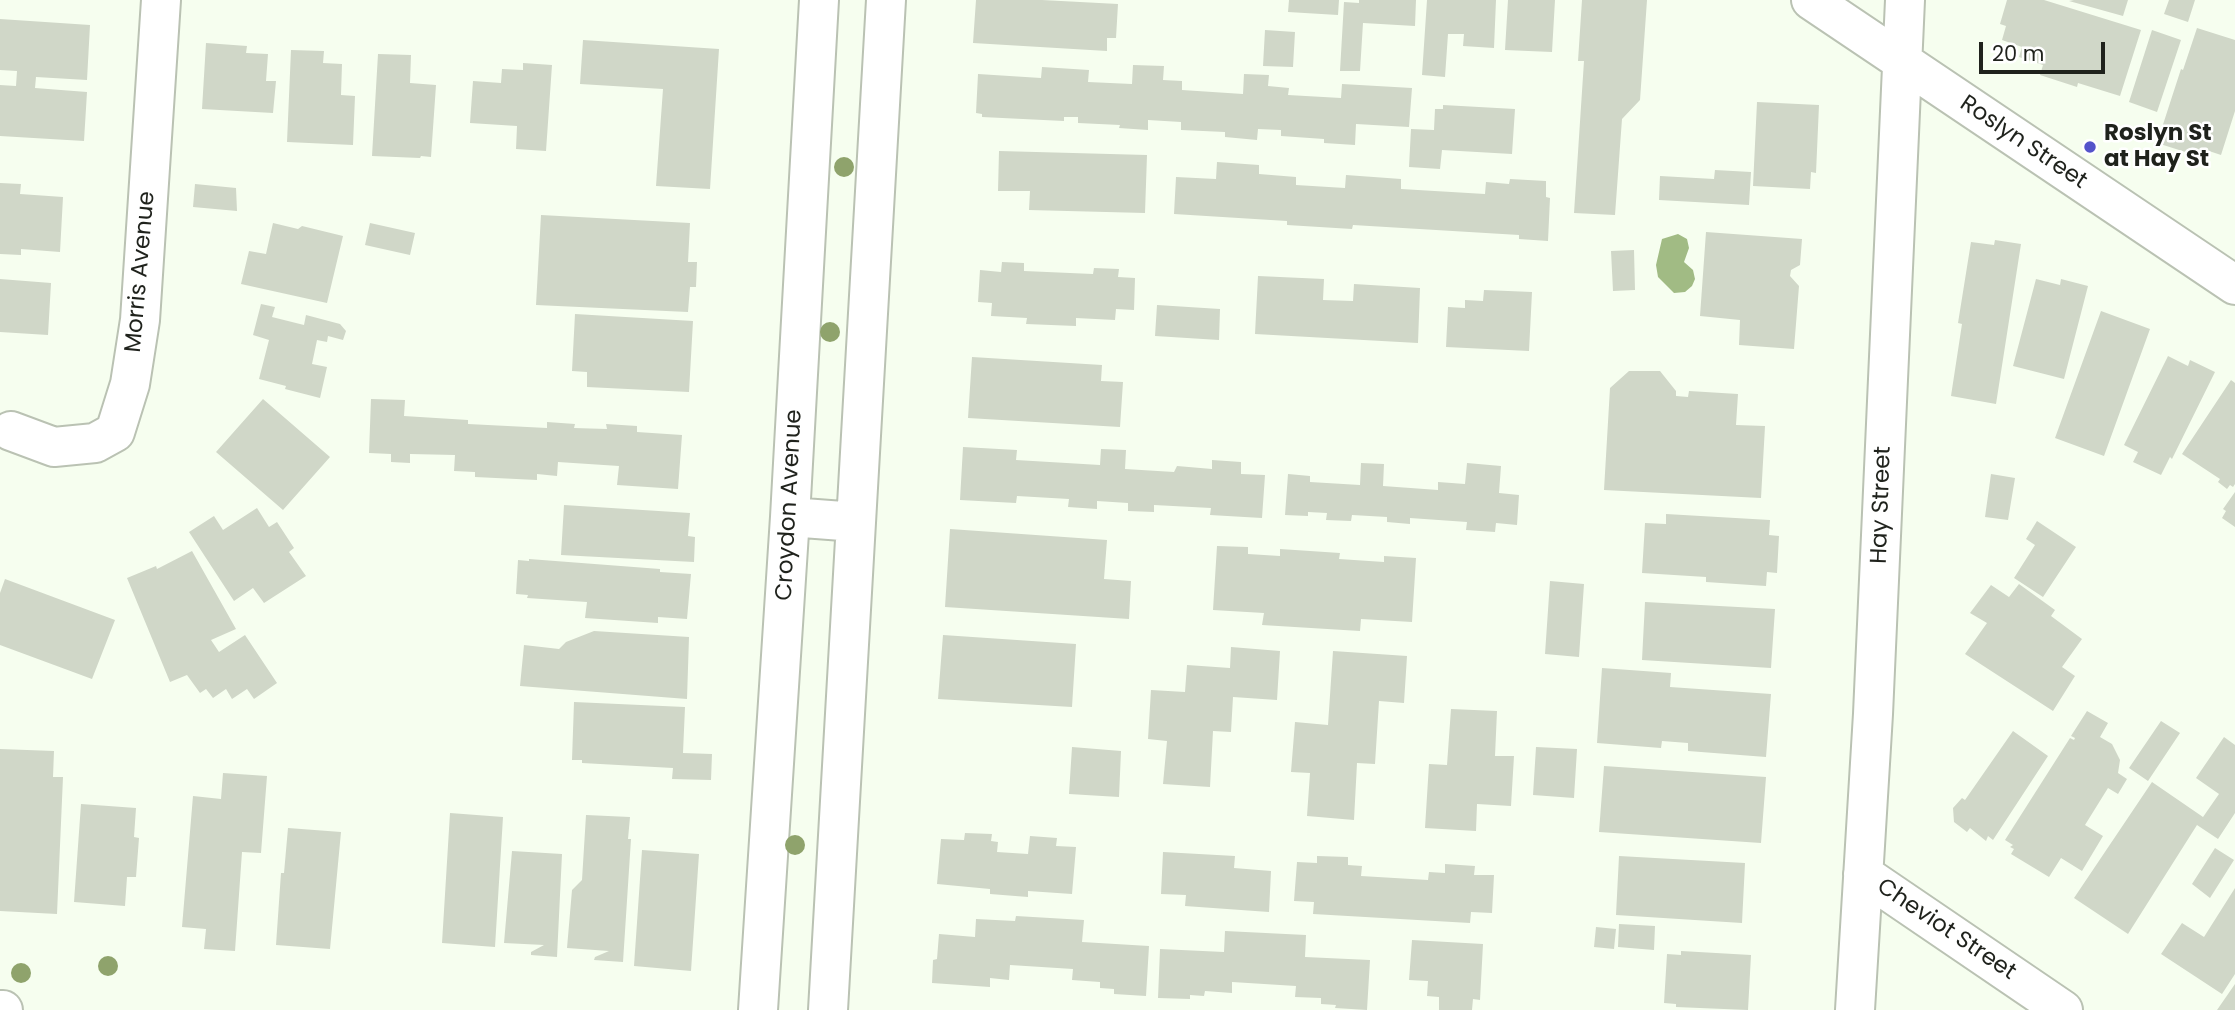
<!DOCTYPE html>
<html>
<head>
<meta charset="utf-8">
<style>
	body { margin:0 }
	#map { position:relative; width:2235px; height:1010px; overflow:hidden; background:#f6feef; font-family:Poppins,sans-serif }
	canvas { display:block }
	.scale { position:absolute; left:1979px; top:42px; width:126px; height:32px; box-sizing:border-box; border:4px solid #1f221c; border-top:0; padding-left:9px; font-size:21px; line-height:24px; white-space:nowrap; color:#1f221c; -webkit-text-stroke:5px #fff; paint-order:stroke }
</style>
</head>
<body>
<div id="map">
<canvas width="2235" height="1010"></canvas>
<div class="scale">20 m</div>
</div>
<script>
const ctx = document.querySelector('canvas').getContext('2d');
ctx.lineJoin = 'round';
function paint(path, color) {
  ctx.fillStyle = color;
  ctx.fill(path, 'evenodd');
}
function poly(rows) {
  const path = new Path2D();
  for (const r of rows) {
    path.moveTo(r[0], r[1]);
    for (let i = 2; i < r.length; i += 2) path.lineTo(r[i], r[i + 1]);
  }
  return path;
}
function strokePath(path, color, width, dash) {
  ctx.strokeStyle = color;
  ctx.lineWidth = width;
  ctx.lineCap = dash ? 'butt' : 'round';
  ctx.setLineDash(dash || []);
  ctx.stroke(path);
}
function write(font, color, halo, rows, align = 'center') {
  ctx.font = font + ' Poppins,sans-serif';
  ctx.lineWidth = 5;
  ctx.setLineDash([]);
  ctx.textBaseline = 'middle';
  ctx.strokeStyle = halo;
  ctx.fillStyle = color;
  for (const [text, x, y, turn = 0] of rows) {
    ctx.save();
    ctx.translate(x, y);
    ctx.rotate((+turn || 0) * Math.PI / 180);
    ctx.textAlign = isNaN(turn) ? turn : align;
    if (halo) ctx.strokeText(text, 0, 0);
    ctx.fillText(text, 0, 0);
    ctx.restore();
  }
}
paint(poly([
	[1678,234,1687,239,1689,248,1684,262,1693,270,1695,279,1692,286,1685,292,1674,293,1658,277,1656,265,1662,239]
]), '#a1bb84');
paint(poly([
	[976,0,1042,0,1118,4,1116,38,1107,38,1107,51,973,43],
	[1289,0,1339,0,1338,15,1288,12],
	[1359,0,1416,0,1415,26,1363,23,1360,71,1340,71,1344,2,1359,3],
	[1427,0,1496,0,1494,48,1463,46,1464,34,1448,34,1445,77,1422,75],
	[1508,0,1555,0,1552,52,1505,50],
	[1582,0,1647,0,1640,100,1622,119,1615,215,1574,213,1584,61,1578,61],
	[2007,0,2044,0,2141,30,2120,96,2078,83,2077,87,2040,75,2043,65,2019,57,2022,47,2002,40,2006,26,2000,24],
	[2074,0,2128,0,2123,16,2069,1],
	[2169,0,2195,0,2188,22,2164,14],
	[0,19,90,25,87,80,36,77,35,88,87,92,84,141,0,136,0,85,16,86,17,71,0,70],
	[2197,28,2235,40,2235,111,2221,155,2200,148,2198,156,2157,143,2181,69,2183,70],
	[1265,30,1295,32,1293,67,1263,66],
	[2152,30,2181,40,2157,112,2129,102],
	[583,40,719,49,710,189,656,186,663,89,580,84],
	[206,43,247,46,246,53,268,54,266,81,276,81,273,113,202,109],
	[291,50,324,51,323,63,342,64,341,95,355,96,353,145,287,142],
	[378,54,411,55,410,83,436,85,431,157,421,156,420,158,372,156],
	[523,63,552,65,546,151,516,149,517,126,470,123,473,81,501,83,502,69,523,70],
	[1133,65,1164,66,1163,80,1182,81,1182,90,1243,94,1244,74,1269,75,1268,86,1289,88,1288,95,1341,98,1342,84,1412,88,1409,127,1356,124,1355,145,1324,143,1324,139,1281,136,1281,130,1258,129,1257,140,1225,137,1225,132,1181,130,1181,122,1148,120,1148,130,1119,128,1120,125,1078,123,1078,117,1064,117,1064,121,982,117,982,114,976,113,978,74,1041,78,1042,67,1089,70,1088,82,1132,84],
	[1757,102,1819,105,1816,173,1811,172,1810,189,1753,186],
	[1443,105,1515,109,1512,154,1442,150,1440,169,1409,167,1411,129,1434,130,1435,109,1443,109],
	[999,151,1147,155,1145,213,1029,210,1030,191,998,191],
	[1217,162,1259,165,1259,174,1296,177,1296,185,1345,188,1346,175,1401,179,1401,189,1485,194,1486,182,1509,184,1510,179,1546,181,1546,197,1550,198,1548,241,1519,239,1519,235,1353,225,1352,229,1287,225,1287,221,1174,214,1176,177,1216,179],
	[1715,170,1751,172,1749,205,1659,200,1660,176,1714,179],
	[0,183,21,184,20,194,63,197,60,252,21,249,21,255,0,254],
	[195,184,236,188,237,211,193,207],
	[541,215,690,223,688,262,697,262,696,287,690,287,688,312,536,305],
	[273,223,298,229,302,226,343,236,327,303,241,284,249,251,266,254],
	[370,223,415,233,410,255,365,245],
	[1706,232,1802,239,1800,265,1791,270,1790,276,1799,286,1794,349,1739,345,1740,320,1700,316],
	[1995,240,2021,244,1996,404,1951,396,1962,324,1958,323,1971,242,1994,245],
	[1634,250,1635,290,1613,291,1611,251],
	[1002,262,1024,263,1024,271,1093,274,1094,268,1119,269,1118,277,1135,278,1134,310,1116,309,1115,320,1076,318,1076,326,1026,324,1027,318,991,316,992,303,978,302,980,270,1001,272],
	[1258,276,1324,279,1323,300,1353,301,1354,284,1420,288,1418,343,1255,334],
	[0,279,51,283,48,335,0,332],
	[2036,279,2060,285,2061,279,2088,286,2064,379,2013,366],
	[1484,290,1532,292,1529,351,1446,347,1448,307,1465,308,1465,300,1483,301],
	[261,304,275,307,272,317,304,325,306,315,340,324,346,331,343,340,328,336,327,342,317,340,312,364,327,367,320,398,285,389,286,386,259,379,269,340,253,335],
	[1157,305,1220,309,1219,340,1155,336],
	[2101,311,2150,329,2104,456,2055,438],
	[575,314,693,321,689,392,587,387,587,372,572,371],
	[2168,356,2188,366,2190,360,2215,372,2172,459,2170,457,2161,475,2133,462,2138,452,2124,445],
	[972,357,1102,365,1101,381,1123,382,1120,427,968,418],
	[1629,371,1660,371,1676,391,1676,396,1688,397,1689,391,1738,394,1736,425,1765,426,1761,498,1604,490,1610,388],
	[2231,380,2235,383,2235,484,2233,487,2230,485,2227,489,2218,482,2220,479,2182,454],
	[263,399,330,457,283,510,216,452],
	[371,399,405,400,404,416,468,420,468,424,547,428,547,422,575,424,574,428,607,429,606,424,637,426,637,432,682,435,678,489,617,485,619,466,558,462,557,476,537,474,537,480,475,477,475,472,454,471,455,455,410,454,410,463,391,462,391,454,369,453],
	[963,447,1017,450,1016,460,1100,465,1101,449,1126,450,1125,469,1174,472,1177,466,1212,469,1212,460,1241,462,1241,474,1265,475,1262,518,1210,515,1211,508,1154,505,1154,512,1128,511,1128,503,1097,501,1097,509,1068,507,1069,499,1017,496,1016,503,960,500],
	[1361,463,1384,464,1383,486,1438,490,1438,482,1465,484,1467,463,1501,466,1499,493,1519,495,1517,525,1496,523,1495,532,1466,530,1467,522,1410,518,1410,524,1387,522,1387,517,1352,515,1351,521,1326,520,1327,513,1308,512,1308,516,1285,515,1288,474,1310,476,1310,482,1360,485],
	[1991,474,2015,478,2008,520,1985,517],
	[2235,492,2235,527,2222,518,2226,511,2223,509],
	[564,505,690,513,688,536,695,537,694,562,561,555],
	[257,508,269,527,277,522,294,548,289,552,306,576,264,603,253,588,234,601,189,532,214,516,223,530],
	[1666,514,1770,520,1769,535,1779,536,1777,573,1767,572,1766,586,1706,582,1706,577,1642,573,1645,523,1666,524],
	[2037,521,2076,547,2043,597,2014,578,2035,545,2026,539],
	[950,529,1107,540,1104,579,1131,581,1129,619,945,607],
	[1217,546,1248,547,1248,554,1280,556,1280,549,1340,553,1339,559,1384,562,1384,556,1416,558,1412,622,1361,619,1360,631,1262,625,1264,613,1213,610],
	[192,551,236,629,211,640,219,652,245,635,277,683,254,699,247,689,232,699,226,689,213,698,206,689,200,693,187,675,170,682,127,578,156,566,157,569],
	[529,559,660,569,660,572,691,574,687,619,658,617,658,623,585,618,587,602,527,598,528,595,516,594,518,560,529,561],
	[5,579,115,620,92,679,0,645,0,593],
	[1550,581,1584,584,1579,657,1545,654],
	[2019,584,2055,610,2051,616,2082,639,2062,667,2075,676,2053,711,1965,654,1987,623,1970,613,1991,585,2009,597],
	[1645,602,1775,609,1771,668,1642,660],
	[594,631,689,637,687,699,520,686,524,645,559,649,566,642],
	[943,635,1076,644,1072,707,938,699],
	[1231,647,1280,651,1277,700,1233,697,1231,732,1213,731,1210,787,1163,784,1167,741,1148,739,1151,690,1185,692,1187,665,1230,668],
	[1333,651,1407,656,1404,703,1379,701,1375,764,1357,763,1354,820,1307,816,1310,773,1291,772,1295,722,1328,725],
	[1602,668,1671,673,1670,687,1771,694,1766,757,1688,751,1688,743,1662,741,1661,748,1597,743],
	[574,702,685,707,683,753,712,754,711,780,672,779,673,768,582,763,582,760,572,760],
	[1451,709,1497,711,1495,756,1514,756,1511,806,1477,804,1476,831,1425,828,1429,764,1447,765],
	[2087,711,2108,723,2100,737,2112,744,2120,760,2118,773,2127,779,2118,794,2108,788,2085,825,2103,836,2082,871,2061,858,2049,877,2011,854,2014,849,2010,847,2013,845,2005,840,2070,738,2074,740,2075,738,2071,736],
	[2161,721,2180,733,2148,781,2129,768],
	[2013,731,2048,756,1993,840,1988,836,1986,841,1970,828,1967,832,1954,822,1953,808,1962,798,1965,800],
	[2224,737,2235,745,2235,813,2218,839,2197,825,2128,934,2074,898,2152,782,2203,817,2219,794,2196,778],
	[1072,747,1121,751,1119,797,1069,794],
	[1536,747,1577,749,1574,798,1533,795],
	[0,749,54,751,53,777,63,777,57,914,0,911],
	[1604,766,1766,777,1761,843,1599,832],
	[223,773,267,776,261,853,242,852,235,951,204,949,206,929,182,927,193,796,221,799],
	[81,804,136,808,134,837,139,838,136,877,127,877,125,906,74,902],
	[450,813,503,817,495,947,442,943],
	[586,815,630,817,628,839,631,839,623,962,594,960,595,957,609,951,567,948,572,890,582,880],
	[288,828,341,832,330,949,276,945,281,873,284,873],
	[965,833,992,834,991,841,998,842,997,852,1028,854,1030,836,1057,838,1056,846,1076,847,1072,894,1028,891,1028,897,990,894,990,889,937,884,941,839,964,840],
	[2215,848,2234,860,2210,898,2192,884],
	[642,850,699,854,691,971,634,966],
	[512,851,562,854,557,957,531,955,531,952,544,945,504,943],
	[1163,852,1235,856,1234,868,1271,871,1269,912,1185,906,1186,895,1161,894],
	[1317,856,1348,857,1348,865,1362,866,1361,876,1428,880,1429,872,1445,873,1445,864,1475,866,1474,875,1494,875,1492,913,1471,912,1470,923,1313,914,1314,902,1294,901,1297,862,1317,863],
	[1619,856,1745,863,1742,923,1616,915],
	[2235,888,2235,974,2222,994,2161,954,2182,923,2204,937],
	[1016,916,1084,920,1082,942,1149,946,1146,996,1114,994,1114,989,1100,988,1100,982,1072,980,1073,969,1010,965,1009,980,990,978,990,987,932,983,933,960,937,959,939,934,975,937,976,919,1015,921],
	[1619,924,1655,926,1654,950,1618,947],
	[1596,927,1616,929,1614,949,1594,947],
	[1225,931,1306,935,1305,957,1370,960,1367,1010,1335,1008,1336,1005,1321,1004,1321,998,1295,997,1296,986,1232,982,1232,993,1205,991,1204,996,1190,995,1190,999,1158,998,1160,949,1224,952],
	[1412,940,1483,944,1480,1000,1473,999,1472,1010,1439,1010,1439,997,1427,996,1428,981,1409,980],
	[1681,951,1751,955,1748,1010,1676,1007,1676,1004,1664,1003,1667,954,1681,955],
	[2235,984,2235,1010,2217,1010]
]), '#d0d7c8');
const minor = poly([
	[1811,0,2235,285],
	[11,431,54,447,95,443,115,432,130,384,140,320,161,0],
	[790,517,856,522],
	[1863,874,2063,1010],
	[0,1010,3,1010],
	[758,1010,790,517,819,0],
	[828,1010,886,0],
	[1855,1010,1873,714,1905,0]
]);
strokePath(minor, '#bac2b3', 42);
strokePath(minor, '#fff', 38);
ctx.fillStyle = '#8fa36c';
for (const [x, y] of [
	[844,167],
	[830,332],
	[795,845],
	[108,966],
	[21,973]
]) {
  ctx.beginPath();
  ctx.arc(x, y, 10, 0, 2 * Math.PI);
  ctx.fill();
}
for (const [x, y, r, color] of [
	[2090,147,7,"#5453ca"]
]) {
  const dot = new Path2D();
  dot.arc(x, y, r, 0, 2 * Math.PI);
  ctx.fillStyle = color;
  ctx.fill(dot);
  strokePath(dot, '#fff', 2.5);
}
write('bold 23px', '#1f221c', '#fff', [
	["Roslyn St",2104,134],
	["at Hay St",2104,160]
], 'left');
write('23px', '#1f221c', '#fff', [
	["Roslyn Street",2023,143,34],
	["Morris Avenue",141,272,-85],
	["Croydon Avenue",790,505,-87],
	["Hay Street",1882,505,-88],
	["Cheviot Street",1946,930,34]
]);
</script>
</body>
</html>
